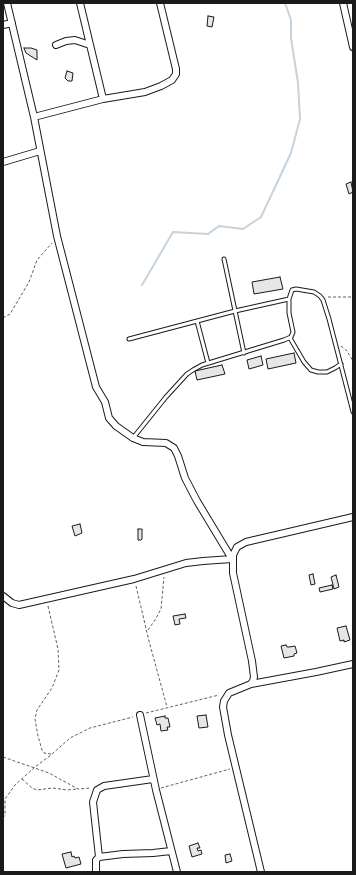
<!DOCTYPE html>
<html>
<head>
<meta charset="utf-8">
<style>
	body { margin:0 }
	#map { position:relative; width:356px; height:875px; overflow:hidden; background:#fff; font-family:Quicksand,sans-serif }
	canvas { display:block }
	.frame { position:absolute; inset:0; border:4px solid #1a1a1a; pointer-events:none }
</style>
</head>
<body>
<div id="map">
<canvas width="356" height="875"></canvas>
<div class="frame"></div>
</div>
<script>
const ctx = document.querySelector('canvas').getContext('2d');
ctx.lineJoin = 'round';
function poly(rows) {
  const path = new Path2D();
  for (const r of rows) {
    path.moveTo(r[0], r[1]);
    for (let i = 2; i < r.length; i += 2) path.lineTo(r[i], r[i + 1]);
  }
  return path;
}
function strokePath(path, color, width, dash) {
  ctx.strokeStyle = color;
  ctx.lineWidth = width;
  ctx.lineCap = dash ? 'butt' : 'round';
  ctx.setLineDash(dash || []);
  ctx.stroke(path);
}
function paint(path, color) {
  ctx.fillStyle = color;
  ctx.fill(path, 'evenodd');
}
strokePath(poly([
	[142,285,173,232,208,234,219,226,243,229,261,217,291,153,300,119,298,83,291,38,291,20,285,3]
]), '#c6d2dc', 2);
const building = poly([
	[208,16,214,17,212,27,207,26,208,16],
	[24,48,31,48,37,50,37,60,26,53,24,48],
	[67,71,73,73,72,81,68,81,65,78,67,71],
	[351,182,353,192,349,194,346,184,351,182],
	[280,277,283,289,254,294,252,282,280,277],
	[294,353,296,363,268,369,266,359,294,353],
	[261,356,263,365,249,369,247,360,261,356],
	[222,365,225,374,197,380,195,371,222,365],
	[80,524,82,533,75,536,72,526,80,524],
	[138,529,142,529,142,539,141,540,138,540,138,529],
	[313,574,315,584,311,585,309,575,313,574],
	[336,575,339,587,334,589,331,577,336,575],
	[332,585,333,589,320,592,319,588,332,585],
	[185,614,186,618,179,619,180,624,175,625,173,616,185,614],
	[346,626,350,640,344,642,344,640,340,641,337,628,346,626],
	[286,645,287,647,289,647,295,646,297,653,294,654,294,656,284,658,281,646,286,645],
	[206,715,208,727,199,728,197,716,206,715],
	[165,716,165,718,168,718,170,727,167,727,168,730,161,731,160,724,157,725,155,718,165,716],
	[198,843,200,848,197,848,198,851,201,850,202,854,192,857,189,846,198,843],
	[71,852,72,857,74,856,75,858,79,857,81,864,66,868,62,854,71,852],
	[230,854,232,861,226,863,225,855,230,854]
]);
paint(building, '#e6e6e6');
strokePath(building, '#1a1a1a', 1);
const service = poly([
	[224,259,244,353],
	[197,321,208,363],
	[290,338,304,362,311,370,318,372,327,372,335,368,341,364],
	[129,339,235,311,289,299],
	[133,438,166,397,187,374,193,370,202,365,284,340,291,337,293,332,289,313,289,299,292,290,296,289,314,292,320,296,323,300,329,319,353,412]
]);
const minor = poly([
	[80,3,103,99],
	[343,3,353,47],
	[3,25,12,23],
	[56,45,66,41,75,40,90,45],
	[34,117,103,99,145,92,161,86,172,80,176,74,176,69,160,3],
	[3,162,40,151],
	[3,596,12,603,19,605,134,579,186,563,203,561,232,559,197,501,185,478,178,456,174,448,166,443,143,442,133,438,116,426,109,418,105,402,96,387,57,236,34,117,7,3],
	[251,684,316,672,353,664],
	[140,715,156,790,177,872],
	[99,857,93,802,97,790,104,786,153,779],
	[96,872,96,860,99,857,123,854,153,853,171,851],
	[261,872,228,735,223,707,224,701,229,693,251,684,253,681,254,677,252,661,233,573,233,555,237,547,246,542,353,517]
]);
strokePath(service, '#1a1a1a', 5);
strokePath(minor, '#1a1a1a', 8);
strokePath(poly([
	[328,297,353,297],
	[3,318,10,314,29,282,37,260,52,243],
	[341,346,347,351,353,361],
	[136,586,149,641,167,707],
	[48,606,58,649,59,670,52,688,37,710,35,719,38,736,42,750,44,753,51,754],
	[148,630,155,620,161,609,164,577],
	[146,713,219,695],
	[3,757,49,773,78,789,91,788],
	[22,779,32,788,37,790,53,788,67,790,78,789],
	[161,788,230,769],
	[3,818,5,815,5,799,15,785,35,767,51,755,70,738,90,728,133,717]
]), '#5f5f5f', 1, [3, 2]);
strokePath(service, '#fff', 3);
strokePath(minor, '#fff', 6);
</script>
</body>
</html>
